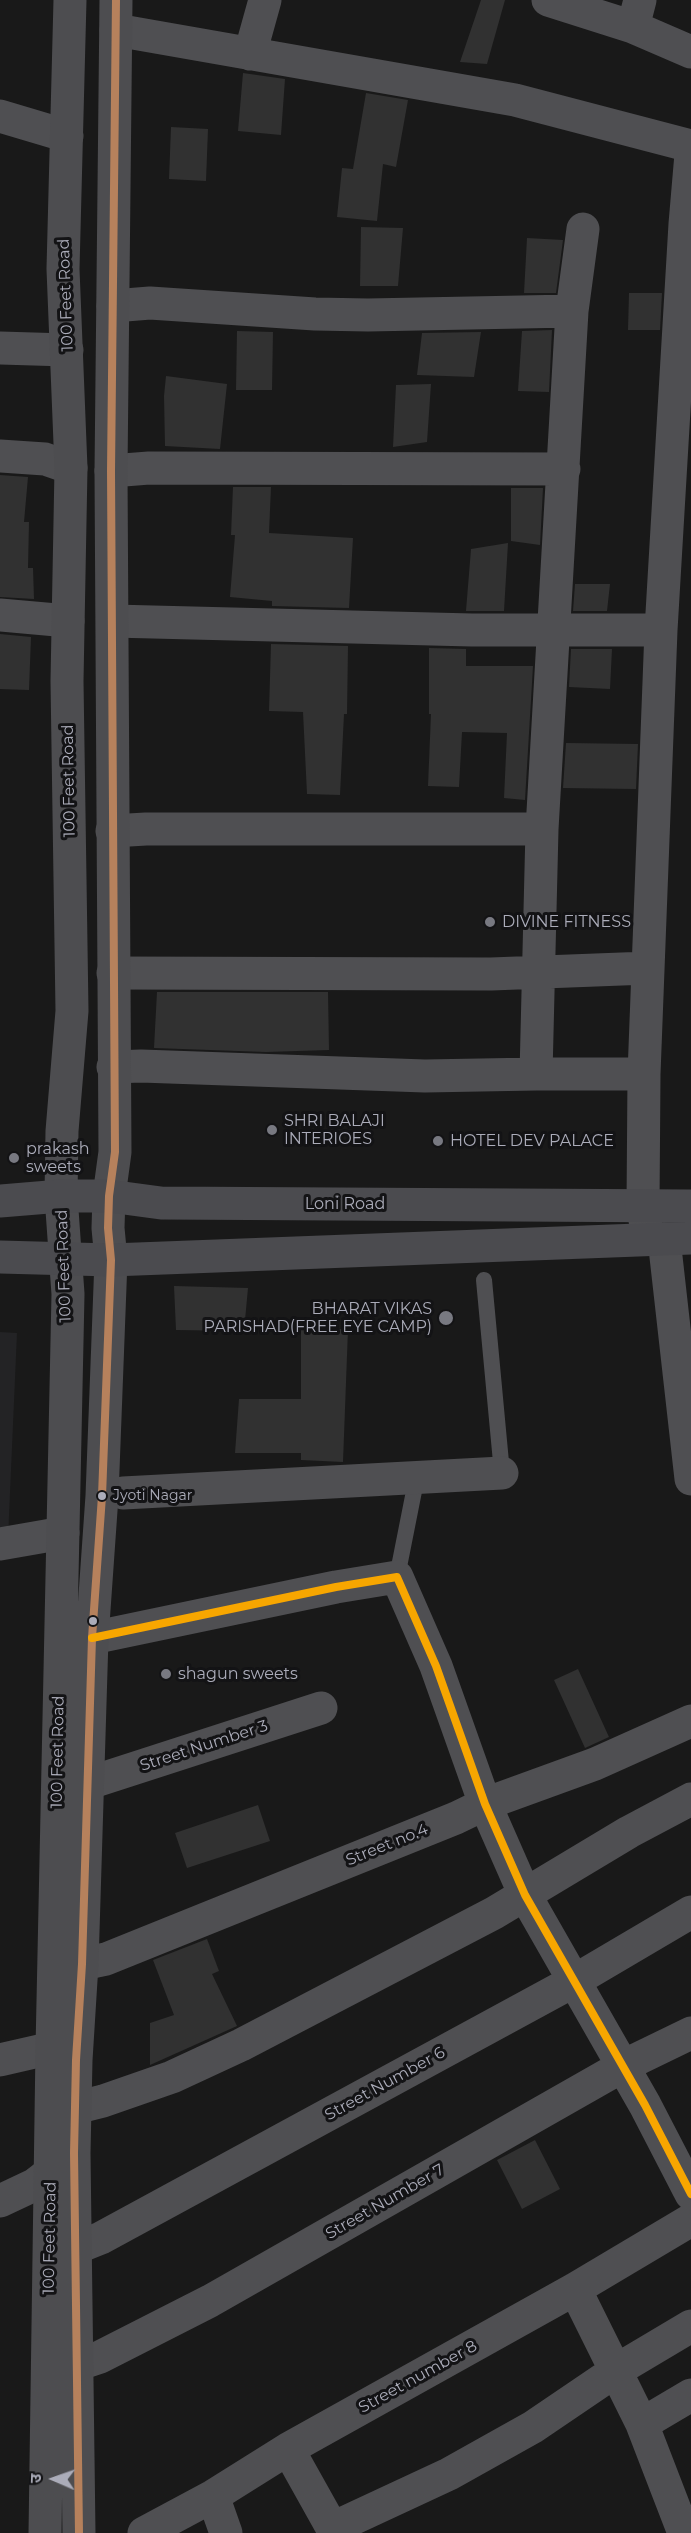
<!DOCTYPE html>
<html>
<head>
<meta charset="utf-8">
<style>
	body { margin:0 }
	#map { position:relative; width:691px; height:2533px; overflow:hidden; background:#191919; font-family:Montserrat,"Noto Sans Devanagari",sans-serif }
	canvas { display:block }
	.north { position:absolute; left:24px; top:2449px; width:60px; height:60px; -webkit-text-stroke:4px #131315; paint-order:stroke; rotate:272deg; font-size:16px; font-weight:700; line-height:24px; text-align:center; color:#abacb9 }
	.north::after { content:''; display:block; margin:auto; width:21px; height:27px; background:#abacb9; clip-path:polygon(50% 0,100% 100%,50% 72%,0 100%) }
</style>
</head>
<body>
<div id="map">
<canvas width="691" height="2533"></canvas>
<div class="north">उ</div>
</div>
<script>
const ctx = document.querySelector('canvas').getContext('2d');
ctx.lineJoin = 'round';
function paint(path, color) {
  ctx.fillStyle = color;
  ctx.fill(path, 'evenodd');
}
function poly(rows) {
  const path = new Path2D();
  for (const r of rows) {
    path.moveTo(r[0], r[1]);
    for (let i = 2; i < r.length; i += 2) path.lineTo(r[i], r[i + 1]);
  }
  return path;
}
function strokePath(path, color, width, dash) {
  ctx.strokeStyle = color;
  ctx.lineWidth = width;
  ctx.lineCap = dash ? 'butt' : 'round';
  ctx.setLineDash(dash || []);
  ctx.stroke(path);
}
function write(font, color, halo, rows, align = 'center') {
  ctx.font = font + ' Montserrat,sans-serif';
  ctx.lineWidth = 6;
  ctx.setLineDash([]);
  ctx.textBaseline = 'middle';
  ctx.strokeStyle = halo;
  ctx.fillStyle = color;
  for (const [text, x, y, turn = 0] of rows) {
    ctx.save();
    ctx.translate(x, y);
    ctx.rotate((+turn || 0) * Math.PI / 180);
    ctx.textAlign = isNaN(turn) ? turn : align;
    if (halo) ctx.strokeText(text, 0, 0);
    ctx.fillText(text, 0, 0);
    ctx.restore();
  }
}
paint(poly([
	[0,1332,17,1333,8,1539,0,1540]
]), '#232325');
paint(poly([
	[481,0,505,0,487,64,460,62],
	[243,73,285,79,281,135,238,131],
	[366,93,408,100,396,167,383,164,377,221,337,217,342,168,353,169],
	[171,127,208,129,206,181,169,179],
	[361,227,403,228,398,286,360,286],
	[527,238,563,240,556,293,524,293],
	[629,293,662,293,660,330,628,330],
	[552,330,549,392,518,391,522,331],
	[237,331,273,332,272,390,236,390],
	[481,332,474,377,417,375,422,333],
	[166,376,227,384,220,449,165,446,164,396],
	[431,384,427,442,393,447,396,385],
	[0,475,28,477,24,522,29,522,28,568,33,568,34,599,0,597],
	[233,487,271,487,269,533,353,538,349,608,272,606,272,601,230,597,235,535,231,535],
	[511,488,543,488,540,545,511,541],
	[508,543,504,611,466,611,471,549],
	[575,584,610,584,607,611,573,611],
	[0,634,31,637,29,690,0,689],
	[271,644,348,646,347,714,344,714,340,795,307,794,303,712,269,711],
	[429,648,466,649,466,666,533,666,525,800,504,798,507,733,462,732,459,787,428,786,431,714,429,714],
	[571,649,612,649,610,689,569,687],
	[566,743,638,744,636,789,563,788],
	[157,992,328,992,329,1050,266,1052,154,1048],
	[174,1286,248,1288,244,1331,176,1330],
	[348,1329,343,1462,301,1460,301,1453,235,1453,239,1399,301,1399,301,1330],
	[578,1669,609,1737,585,1748,554,1680],
	[258,1805,270,1841,187,1868,175,1833],
	[207,1939,219,1971,212,1974,237,2026,150,2065,150,2023,174,2015,153,1960],
	[535,2140,560,2189,522,2209,497,2160]
]), '#313131');
strokePath(poly([
	[484,1280,502,1473],
	[397,1577,417,1476]
]), '#4f4f52', 16);
strokePath(poly([
	[548,0,633,27,691,52],
	[633,27,640,0],
	[116,30,515,100,691,146],
	[250,54,265,0],
	[0,116,67,136],
	[583,229,572,311,542,829,536,1074,644,1074],
	[113,306,150,303,315,314,368,315,572,311],
	[0,348,67,350],
	[0,456,45,459,71,468],
	[111,471,149,468,564,469],
	[0,615,68,621],
	[113,621,472,630,661,630],
	[112,831,146,829,542,829],
	[113,973,491,974,648,968],
	[113,1067,141,1066,425,1076,536,1074],
	[647,1234,643,1206,644,1074,661,630,685,224,691,154],
	[664,1239,691,1479],
	[123,1493,502,1473],
	[0,1544,63,1533],
	[92,1638,336,1587,397,1577,436,1666,485,1804,525,1895,645,2105,691,2194],
	[86,1784,321,1708],
	[82,1964,106,1959,456,1818,485,1804,595,1764,691,1721],
	[0,2060,52,2048],
	[75,2108,103,2101,172,2077,241,2045,494,1913,629,1832,691,1799],
	[76,2248,101,2238,574,1981,691,1912],
	[575,2289,642,2424,684,2533],
	[76,2365,100,2357,210,2301,623,2066,691,2033],
	[642,2424,691,2395],
	[288,2449,335,2533],
	[213,2496,226,2533],
	[333,2528,449,2474,533,2427,617,2370,691,2326],
	[144,2533,213,2496,288,2449,575,2289,691,2220]
]), '#4f4f52', 33);
strokePath(poly([
	[0,2201,34,2185,69,2158]
]), '#4f4f52', 33);
strokePath(poly([
	[45,2533,52,2048,68,1294,61,1196,62,1131,72,1011,67,681,71,468,63,269,70,0],
	[79,2533,74,2153,76,2060,82,1964,92,1638,102,1496,111,1260,108,1228,109,1196,115,1152,111,471,116,0]
]), '#4d4d50', 33);
strokePath(poly([
	[0,1201,61,1196,109,1196,161,1203,691,1206],
	[0,1257,111,1260,691,1238]
]), '#4b4b4f', 33);
strokePath(poly([
	[79,2533,74,2153,76,2060,82,1964,92,1638,102,1496,111,1260,108,1228,109,1196,115,1152,111,471,116,0]
]), '#b6815c', 8);
strokePath(poly([
	[92,1638,336,1587,397,1577,436,1666,485,1804,525,1895,645,2105,691,2194]
]), '#f7a600', 8);
for (const [x, y, r, color] of [
	[490,922,6,"#787981"],
	[272,1130,6,"#787981"],
	[438,1141,6,"#787981"],
	[14,1158,6,"#787981"],
	[446,1318,8,"#787981"],
	[102,1496,5,"#abacb9"],
	[93,1621,5,"#abacb9"],
	[166,1674,6,"#787981"]
]) {
  const dot = new Path2D();
  dot.arc(x, y, r, 0, 2 * Math.PI);
  ctx.fillStyle = color;
  ctx.fill(dot);
  strokePath(dot, '#131315', 2);
}
write('14px', '#abacb9', '#131315', [
	["Jyoti Nagar",113,1496]
], 'left');
write('16px', '#abacb9', '#131315', [
	["100 Feet Road",66,295,-92],
	["100 Feet Road",69,781,-91],
	["Loni Road",345,1204],
	["100 Feet Road",64,1266,-92],
	["Street Number 3",204,1746,-18],
	["100 Feet Road",58,1752,-89],
	["Street no.4",387,1845,-22],
	["Street Number 6",385,2084,-29],
	["Street Number 7",385,2202,-30],
	["100 Feet Road",50,2238,-89],
	["Street number 8",418,2377,-29]
]);
write('16px', '#abacb9', '#131315', [
	["DIVINE FITNESS",502,922],
	["SHRI BALAJI",284,1121],
	["INTERIOES",284,1139],
	["HOTEL DEV PALACE",450,1141],
	["prakash",26,1149],
	["sweets",26,1167],
	["BHARAT VIKAS",432,1309,"right"],
	["PARISHAD(FREE EYE CAMP)",432,1327,"right"],
	["shagun sweets",178,1674]
], 'left');
</script>
</body>
</html>
